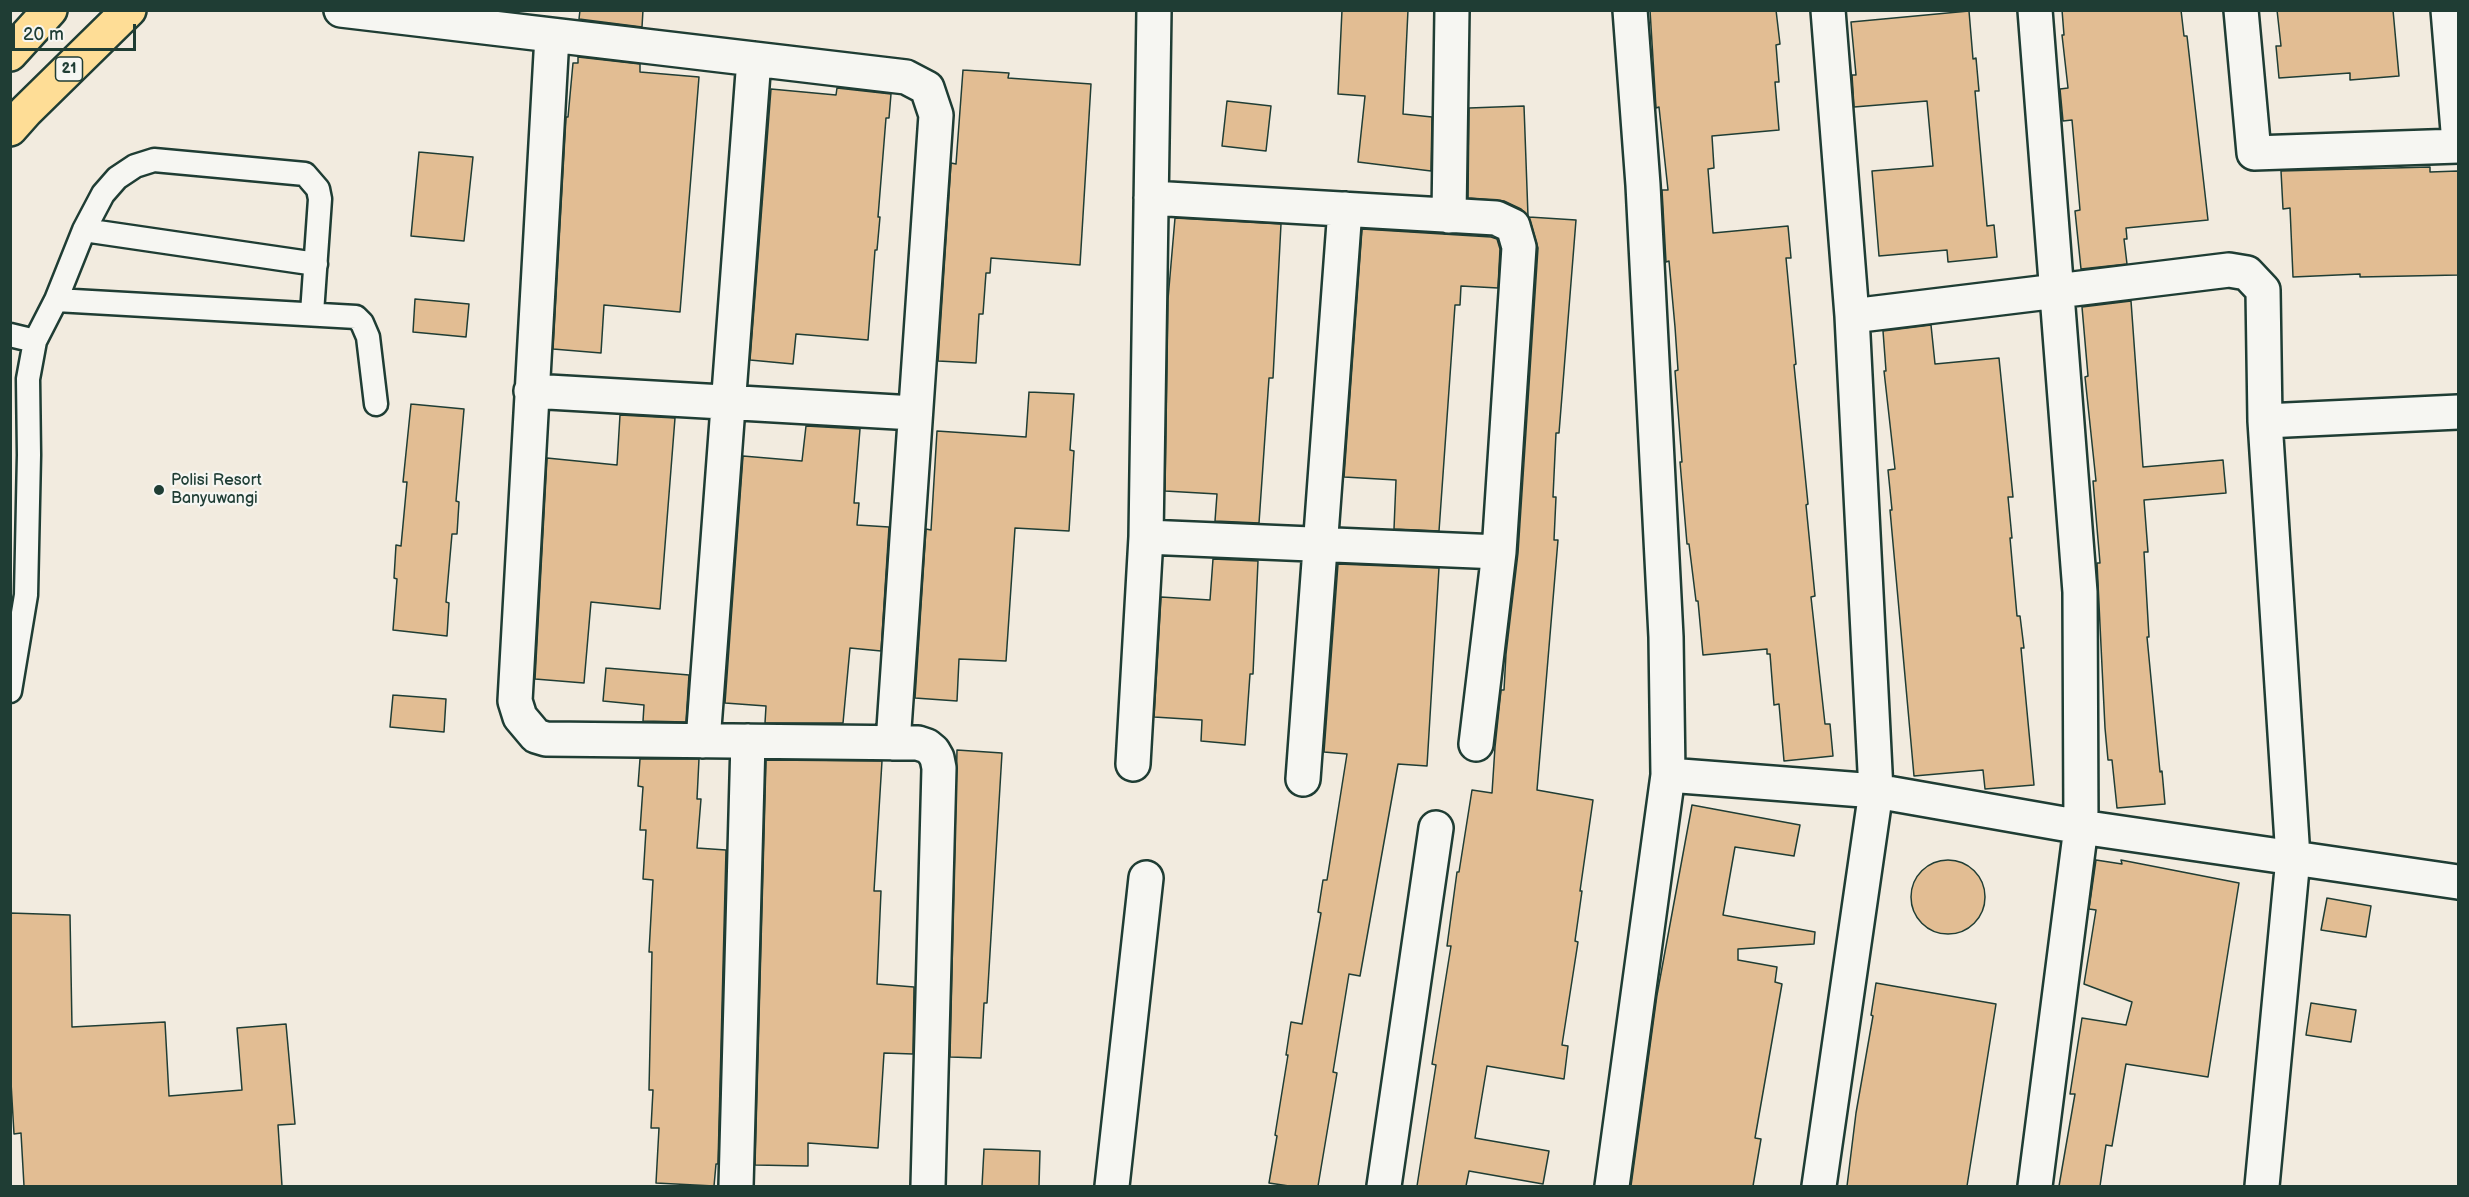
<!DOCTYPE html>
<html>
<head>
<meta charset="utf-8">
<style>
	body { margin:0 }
	#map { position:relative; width:2469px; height:1197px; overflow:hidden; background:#f2ebdf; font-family:"Balsamiq Sans",sans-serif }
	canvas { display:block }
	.frame { position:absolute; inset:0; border:12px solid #1f3d34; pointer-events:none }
	.scale { position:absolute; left:12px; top:24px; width:124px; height:27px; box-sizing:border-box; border:3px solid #1f3d34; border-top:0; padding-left:8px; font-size:18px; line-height:21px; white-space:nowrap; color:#1f3d34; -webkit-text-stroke:4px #f6f6f2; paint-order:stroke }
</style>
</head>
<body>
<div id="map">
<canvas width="2469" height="1197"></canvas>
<div class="frame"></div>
<div class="scale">20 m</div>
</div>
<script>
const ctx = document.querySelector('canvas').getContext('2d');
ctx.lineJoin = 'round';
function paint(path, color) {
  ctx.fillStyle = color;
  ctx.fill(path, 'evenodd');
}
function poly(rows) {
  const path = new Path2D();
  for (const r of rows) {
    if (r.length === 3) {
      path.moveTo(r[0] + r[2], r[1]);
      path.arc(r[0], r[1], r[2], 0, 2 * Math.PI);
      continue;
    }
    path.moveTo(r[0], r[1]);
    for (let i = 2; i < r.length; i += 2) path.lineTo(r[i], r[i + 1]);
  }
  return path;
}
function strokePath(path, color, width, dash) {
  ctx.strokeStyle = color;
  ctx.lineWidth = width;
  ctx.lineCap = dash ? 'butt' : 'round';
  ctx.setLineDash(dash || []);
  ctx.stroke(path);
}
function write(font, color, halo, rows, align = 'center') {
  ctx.font = font + ' "Balsamiq Sans",sans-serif';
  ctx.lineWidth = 4.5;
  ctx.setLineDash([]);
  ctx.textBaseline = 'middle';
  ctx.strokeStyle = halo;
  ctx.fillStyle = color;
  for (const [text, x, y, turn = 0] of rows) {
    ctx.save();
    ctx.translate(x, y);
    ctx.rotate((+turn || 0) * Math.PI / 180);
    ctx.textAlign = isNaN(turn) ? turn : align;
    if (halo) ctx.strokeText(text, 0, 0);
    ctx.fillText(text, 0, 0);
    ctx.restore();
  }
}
const building = poly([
	[580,10,643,10,642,27,579,19,580,10],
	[1342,10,1408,10,1403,114,1432,117,1431,171,1358,162,1365,96,1338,94,1342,10],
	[1650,10,1776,10,1780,44,1776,45,1779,82,1775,82,1779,130,1712,136,1714,168,1708,169,1713,233,1788,226,1791,258,1786,258,1796,364,1794,365,1808,504,1806,505,1815,596,1811,597,1825,724,1830,724,1833,756,1784,761,1779,704,1774,705,1770,654,1767,654,1767,649,1703,655,1698,601,1696,601,1689,544,1687,544,1680,462,1682,462,1675,371,1678,370,1675,327,1669,261,1666,262,1662,190,1668,190,1659,107,1656,108,1650,10],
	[2062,10,2181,10,2184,36,2187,36,2208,220,2126,228,2127,239,2124,239,2127,264,2081,269,2075,211,2080,210,2072,120,2063,121,2060,89,2068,88,2062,35,2064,35,2062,10],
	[2277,10,2393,10,2399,76,2350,80,2350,73,2279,78,2276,46,2281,46,2277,10],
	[1969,11,1973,59,1976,58,1979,91,1975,91,1987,226,1994,225,1997,257,1948,262,1947,250,1879,256,1872,171,1933,166,1927,101,1854,107,1852,75,1856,75,1851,22,1969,11],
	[578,57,640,64,640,72,699,77,680,312,604,305,601,353,553,349,566,117,568,117,573,63,578,63,578,57],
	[963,70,1009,73,1008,78,1091,84,1080,265,991,258,990,273,986,273,983,314,979,314,976,363,938,361,951,163,956,164,963,70],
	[837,88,891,94,889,118,886,118,878,217,880,217,877,250,875,250,868,340,796,334,793,364,750,360,771,89,836,95,837,88],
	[1227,101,1271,106,1266,151,1222,146,1227,101],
	[1524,106,1528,216,1521,209,1504,201,1468,198,1469,108,1524,106],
	[419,152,473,157,464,241,411,236,419,152],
	[2430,167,2430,172,2458,171,2458,275,2360,277,2360,274,2293,277,2290,208,2283,209,2281,171,2430,167],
	[1529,217,1576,220,1559,433,1556,433,1553,497,1556,497,1554,540,1558,540,1537,790,1593,800,1580,891,1582,891,1575,941,1578,942,1562,1045,1568,1046,1564,1079,1487,1066,1475,1138,1549,1151,1543,1184,1469,1171,1466,1186,1417,1186,1436,1065,1432,1064,1451,946,1447,946,1457,872,1459,872,1472,790,1492,793,1495,747,1501,690,1504,690,1506,654,1518,553,1538,248,1529,217],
	[1175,218,1281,224,1273,378,1269,378,1259,523,1215,521,1217,494,1165,491,1168,299,1175,218],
	[1362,229,1491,237,1497,239,1500,249,1498,288,1461,286,1460,305,1455,305,1439,531,1394,529,1396,480,1344,477,1362,229],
	[415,299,469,304,466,337,413,332,415,299],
	[2131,301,2143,467,2223,460,2226,493,2144,500,2148,552,2144,552,2149,637,2147,637,2160,772,2162,771,2165,804,2117,808,2112,760,2108,760,2105,728,2097,563,2100,563,2093,481,2096,481,2085,377,2088,376,2082,307,2131,301],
	[1931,325,1935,364,1999,358,2013,497,2008,497,2012,538,2010,538,2017,616,2020,616,2024,648,2021,648,2034,785,1985,789,1983,770,1914,776,1890,510,1892,510,1888,470,1895,469,1884,371,1886,371,1883,331,1931,325],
	[1029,392,1074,394,1070,450,1074,451,1069,531,1015,528,1006,661,959,659,957,701,915,698,926,529,931,530,937,431,1026,437,1029,392],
	[411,404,464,409,456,501,459,502,457,534,452,534,446,602,449,603,447,636,393,630,397,579,394,578,396,545,401,546,407,482,403,482,411,404],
	[620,415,675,418,660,609,591,602,584,683,535,679,547,458,617,465,620,415],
	[806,426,860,429,854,503,859,503,857,525,889,527,881,651,850,648,843,723,765,723,766,706,725,703,743,456,802,461,806,426],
	[1213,559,1258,561,1253,674,1250,674,1245,745,1201,741,1202,720,1154,717,1161,597,1210,600,1213,559],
	[1338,564,1439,568,1427,766,1398,764,1360,976,1349,974,1333,1072,1337,1073,1318,1186,1289,1186,1269,1183,1277,1136,1275,1135,1288,1055,1286,1055,1291,1022,1302,1024,1321,913,1318,912,1323,880,1327,880,1347,754,1324,752,1338,564],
	[606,668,689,675,686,722,643,721,644,705,603,701,606,668],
	[393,695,446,699,444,732,390,727,393,695],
	[957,750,1002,753,987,1003,984,1003,981,1058,950,1057,957,750],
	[640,759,699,759,697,799,701,799,697,848,726,850,718,1164,716,1164,714,1186,656,1183,659,1128,651,1128,653,1090,649,1090,652,952,649,952,653,880,643,879,646,830,640,830,643,787,638,786,640,759],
	[766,760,882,761,874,891,881,891,877,984,914,987,913,1054,884,1053,878,1148,808,1143,808,1166,755,1165,766,760],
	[1692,805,1800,825,1794,856,1735,847,1723,915,1815,932,1814,944,1738,949,1738,960,1777,967,1775,982,1782,984,1755,1138,1761,1139,1753,1186,1631,1186,1657,995,1692,805],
	[2096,860,2122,864,2121,860,2239,883,2208,1077,2126,1064,2112,1146,2106,1145,2100,1186,2059,1186,2075,1094,2070,1094,2082,1018,2126,1025,2132,1002,2084,984,2096,910,2089,909,2096,860],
	[1948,897,37],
	[2327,898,2371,906,2366,937,2321,930,2327,898],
	[10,913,70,915,72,1027,165,1022,169,1096,242,1090,237,1028,286,1024,295,1124,278,1125,282,1186,24,1186,21,1133,14,1134,10,1065,10,913],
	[1876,983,1996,1004,1967,1186,1847,1186,1856,1113,1873,1016,1871,1015,1876,983],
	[2311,1003,2356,1010,2351,1042,2306,1035,2311,1003],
	[984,1149,1040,1151,1039,1186,982,1186,984,1149]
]);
paint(building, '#e2bd93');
strokePath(building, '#1f3d34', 1.5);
const lane = poly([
	[84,230,316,264],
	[56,300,356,317,362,323,368,337,376,404],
	[10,335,35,341,28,379,29,455,26,595,10,691],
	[35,341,56,300,84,230,103,194,117,178,135,166,154,160,305,174,318,189,320,199,312,313]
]);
const street = poly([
	[341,10,906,77,927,88,936,115,893,743],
	[1154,10,1146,537,1499,552],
	[2035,10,2080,592,2081,827,2035,1186],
	[2241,10,2254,153,2458,146],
	[2448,10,2458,131],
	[552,36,515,701,520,717,536,736,546,739,918,743,927,746,933,751,937,758,939,768,928,1186],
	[1151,198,1496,218,1513,226,1519,247,1499,552,1476,744],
	[1449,216,1452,10],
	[1852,316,2229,270,2247,273,2263,290,2265,421],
	[531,391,914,413],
	[703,741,754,59],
	[1133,764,1146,537],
	[1668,775,1876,791,2081,827,2458,882],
	[1303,779,1345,209],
	[736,1186,748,741],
	[1112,1186,1146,878],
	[1384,1186,1436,828],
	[1612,1186,1668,775,1666,637,1643,185,1630,10],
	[1819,1186,1876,791,1852,316,1828,10],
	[2262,1186,2293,858,2265,421,2458,412]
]);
const highway = poly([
	[10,54,50,10],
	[10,129,26,111,129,10]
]);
strokePath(lane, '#1f3d34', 27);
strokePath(street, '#1f3d34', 38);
strokePath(highway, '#1f3d34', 38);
strokePath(lane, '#f6f6f2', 22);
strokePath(street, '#f6f6f2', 33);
strokePath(highway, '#fedd96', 33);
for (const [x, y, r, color] of [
	[159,490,6,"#1f3d34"]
]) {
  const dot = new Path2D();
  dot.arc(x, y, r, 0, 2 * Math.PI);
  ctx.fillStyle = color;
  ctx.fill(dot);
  strokePath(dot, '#f6f6f2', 2);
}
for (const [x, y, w] of [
	[69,69,27]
]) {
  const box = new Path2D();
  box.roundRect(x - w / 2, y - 12, w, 24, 4.5);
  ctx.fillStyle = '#f6f6f2';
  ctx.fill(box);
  strokePath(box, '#1f3d34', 1.5);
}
write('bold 15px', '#1f3d34', null, [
	["21",69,69]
]);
write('16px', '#1f3d34', '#f6f6f2', [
	["Polisi Resort",171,481],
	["Banyuwangi",171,499]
], 'left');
</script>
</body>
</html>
